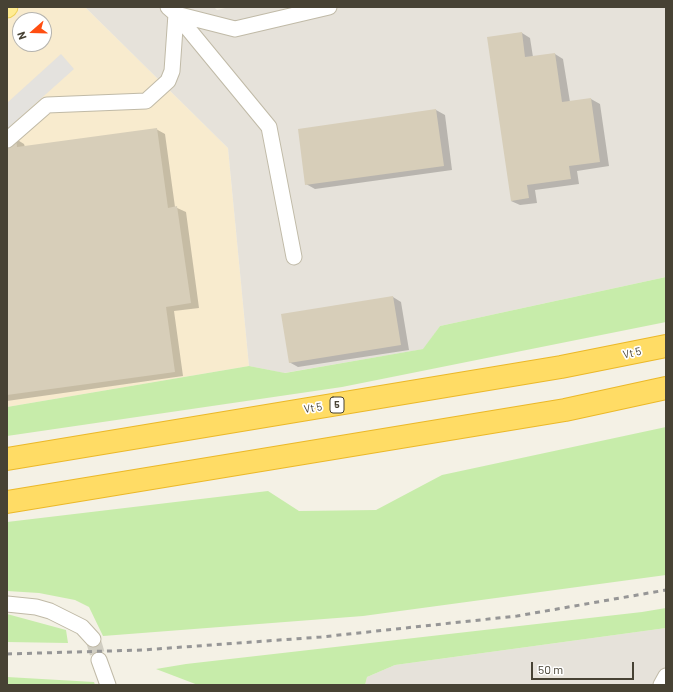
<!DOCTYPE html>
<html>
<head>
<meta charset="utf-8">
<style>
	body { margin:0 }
	#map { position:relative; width:673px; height:692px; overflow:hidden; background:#f4f1e5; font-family:Barlow,sans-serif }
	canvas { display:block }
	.frame { position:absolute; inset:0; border:8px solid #474234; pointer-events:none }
	.north { position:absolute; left:12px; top:12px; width:40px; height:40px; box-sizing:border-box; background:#fff; border:1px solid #b5b3ae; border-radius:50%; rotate:250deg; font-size:11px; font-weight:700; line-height:16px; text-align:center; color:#474234 }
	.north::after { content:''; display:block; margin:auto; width:14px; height:18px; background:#ff4e11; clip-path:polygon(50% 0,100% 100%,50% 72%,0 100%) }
	.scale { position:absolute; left:531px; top:662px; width:103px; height:18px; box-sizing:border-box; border:2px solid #474234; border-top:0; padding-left:5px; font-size:12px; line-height:14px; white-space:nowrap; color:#474234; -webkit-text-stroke:3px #fff; paint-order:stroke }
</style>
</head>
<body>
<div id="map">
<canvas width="673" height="692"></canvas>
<div class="frame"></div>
<div class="north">N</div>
<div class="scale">50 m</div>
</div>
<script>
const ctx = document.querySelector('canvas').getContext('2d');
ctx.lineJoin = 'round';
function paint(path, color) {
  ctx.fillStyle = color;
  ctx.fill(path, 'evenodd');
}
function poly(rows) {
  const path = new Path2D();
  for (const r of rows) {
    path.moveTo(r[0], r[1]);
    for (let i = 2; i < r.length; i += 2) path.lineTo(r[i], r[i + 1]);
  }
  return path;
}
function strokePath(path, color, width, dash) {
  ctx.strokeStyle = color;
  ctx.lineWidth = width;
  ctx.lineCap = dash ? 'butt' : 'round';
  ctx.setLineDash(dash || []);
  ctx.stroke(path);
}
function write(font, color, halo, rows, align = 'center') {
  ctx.font = font + ' Barlow,sans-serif';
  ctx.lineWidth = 3.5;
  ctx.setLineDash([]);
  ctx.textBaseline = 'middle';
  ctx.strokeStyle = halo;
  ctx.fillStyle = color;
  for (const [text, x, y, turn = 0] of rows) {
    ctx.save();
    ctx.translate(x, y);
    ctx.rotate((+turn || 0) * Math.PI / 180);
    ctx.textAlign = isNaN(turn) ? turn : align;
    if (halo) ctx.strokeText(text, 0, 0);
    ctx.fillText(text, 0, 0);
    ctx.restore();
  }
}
paint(poly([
	[7,7,85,7,228,148,249,366,7,407],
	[20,20,44,20,44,44,20,44]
]), '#f8ebce');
paint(poly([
	[85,7,214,7,217,10,230,7,666,7,666,277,440,326,424,349,284,373,249,366,228,148],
	[666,628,666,685,365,685,367,677,395,665]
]), '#e6e2da');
paint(poly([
	[666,277,666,322,342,387,7,436,7,407,249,366,285,373,423,349,440,326],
	[666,427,666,575,363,616,103,636,89,607,75,600,39,593,7,591,7,522,268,491,299,511,376,510,442,475],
	[666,608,666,628,395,665,367,677,365,685,198,685,156,669,186,664,642,612],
	[7,614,66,630,68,643,7,642],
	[7,677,94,682,95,685,7,685]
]), '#c7ecaa');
paint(poly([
	[61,54,74,69,7,129,7,103]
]), '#e4e2de');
paint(poly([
	[522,33,530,38,533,57,555,54,563,59,570,102,591,99,600,104,609,166,577,171,579,184,535,190,537,203,520,205,511,201],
	[436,110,445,115,452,170,315,189,306,184],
	[156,129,165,134,175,207,186,212,199,308,174,311,183,376,7,401,7,146,16,139,24,144,25,147],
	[393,297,401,302,409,350,298,367,289,362]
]), '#0003');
paint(poly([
	[522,32,525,57,555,53,562,102,591,98,600,162,569,166,571,179,527,185,529,198,511,201,487,37],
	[436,109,444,166,305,185,298,129],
	[157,128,168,208,177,206,191,303,166,307,175,372,7,395,7,145,16,138,17,147],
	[393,296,401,345,289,363,281,314]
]), '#d7ceb9');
strokePath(poly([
	[93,639,99,660]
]), '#d1cec2', 15, [15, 8]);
const minor = poly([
	[168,7,176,14,235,29,329,7],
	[176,14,269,127,294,257],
	[7,140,47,105,146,101,168,81,172,71,176,14],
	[7,604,36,607,50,611,82,627,93,639],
	[99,660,108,685],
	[661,685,666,676]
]);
const major = poly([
	[7,8,8,7]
]);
const highway = poly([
	[7,459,561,367,666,346],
	[7,502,565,410,666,388]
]);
strokePath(minor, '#c0baa7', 17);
strokePath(major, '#eed159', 21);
strokePath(highway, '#ebb828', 24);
strokePath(minor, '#fff', 15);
strokePath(major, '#ffec93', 19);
strokePath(highway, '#ffdc65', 22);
strokePath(poly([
	[7,654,142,650,321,637,517,616,666,590]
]), '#969696', 3, [5, 5]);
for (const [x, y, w] of [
	[337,405,14]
]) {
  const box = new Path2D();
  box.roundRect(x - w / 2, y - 8, w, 16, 3);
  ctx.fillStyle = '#fff';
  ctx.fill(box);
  strokePath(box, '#474234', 1);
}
write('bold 10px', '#474234', null, [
	["5",337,405]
]);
write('11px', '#474234', '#fff', [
	["Vt 5",632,353,-12],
	["Vt 5",313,408,-9]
]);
</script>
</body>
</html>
